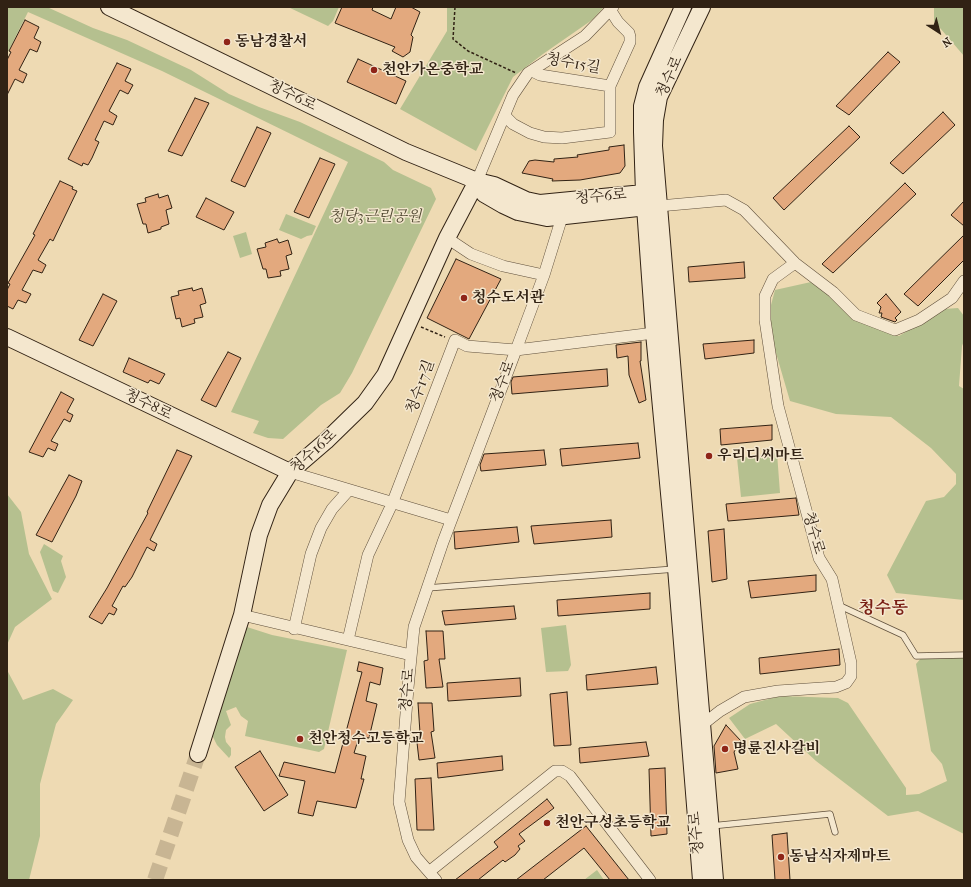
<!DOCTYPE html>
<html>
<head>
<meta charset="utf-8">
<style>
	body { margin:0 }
	#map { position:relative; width:971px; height:887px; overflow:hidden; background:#eedab3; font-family:"IM FELL French Canon",serif }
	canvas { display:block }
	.frame { position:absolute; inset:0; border:8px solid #312214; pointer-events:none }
	.north { position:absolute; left:919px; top:12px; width:40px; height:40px; -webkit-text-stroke:3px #f4e7ce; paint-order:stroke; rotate:144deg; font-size:11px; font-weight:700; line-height:16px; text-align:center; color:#312214 }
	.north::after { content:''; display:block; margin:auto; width:14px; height:18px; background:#312214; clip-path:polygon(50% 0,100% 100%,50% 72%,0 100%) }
</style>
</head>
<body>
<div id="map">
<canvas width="971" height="887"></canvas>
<div class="frame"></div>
<div class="north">N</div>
</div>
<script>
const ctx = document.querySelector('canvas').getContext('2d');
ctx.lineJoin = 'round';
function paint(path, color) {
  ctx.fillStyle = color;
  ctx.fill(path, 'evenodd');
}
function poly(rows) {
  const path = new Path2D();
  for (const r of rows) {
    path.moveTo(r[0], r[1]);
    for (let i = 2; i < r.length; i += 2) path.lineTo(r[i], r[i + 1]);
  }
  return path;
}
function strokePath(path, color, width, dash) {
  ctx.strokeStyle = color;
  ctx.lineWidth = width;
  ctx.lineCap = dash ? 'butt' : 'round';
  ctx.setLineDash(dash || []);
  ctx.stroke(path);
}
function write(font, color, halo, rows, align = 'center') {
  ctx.font = font + ' "IM FELL French Canon","Noto Serif KR",serif';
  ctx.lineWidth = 3;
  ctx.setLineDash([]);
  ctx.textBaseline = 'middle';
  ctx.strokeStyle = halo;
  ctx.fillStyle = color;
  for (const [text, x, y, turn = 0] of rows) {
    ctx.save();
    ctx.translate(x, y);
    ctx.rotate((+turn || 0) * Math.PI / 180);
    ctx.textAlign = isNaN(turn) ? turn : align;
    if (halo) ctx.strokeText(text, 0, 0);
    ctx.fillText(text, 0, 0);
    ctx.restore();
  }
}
paint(poly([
	[7,7,47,7,93,28,127,40,191,70,229,94,259,107,300,122,357,149,384,162,393,170,431,188,436,199,352,373,340,393,321,405,283,439,268,438,253,433,259,421,231,412,348,162,162,71,28,12,7,54],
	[288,7,339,7,333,21,328,26],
	[447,7,604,7,592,20,543,54,513,77,476,151,400,109,447,31],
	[934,7,964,7,964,56,934,21],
	[286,214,316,226,312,235,307,236,301,239,279,230],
	[246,232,252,254,240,258,233,236],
	[811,282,823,287,854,320,899,336,944,309,958,308,964,316,964,341,962,346,959,386,964,389,964,600,896,593,887,575,926,501,944,497,956,484,956,474,931,448,891,417,836,414,790,401,771,336,771,305,775,290],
	[777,453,780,493,741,497,737,458],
	[7,494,21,512,29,554,52,599,15,627,7,645],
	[44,544,63,556,61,561,66,577,58,593,53,591,40,552],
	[566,625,571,665,568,671,546,672,541,628],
	[247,627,272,635,347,650,324,749,319,752,245,736,248,721,241,716,236,707,226,711,231,725,226,730,225,737,226,742,231,748,231,755,229,758,217,745,211,733,241,632],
	[922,657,964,658,964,834,918,811,888,816,816,761,776,724,745,739,729,718,750,704,780,696,838,698,848,703,906,788,906,795,919,794,947,781,942,764,931,751,916,664],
	[7,670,23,700,53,689,73,700,56,724,40,784,40,836,29,880,7,880],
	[597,870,604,880,584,880]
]), '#b5c08f');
const building = poly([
	[342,7,373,7,372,10,391,19,396,7,411,7,420,12,411,35,413,37,410,52,403,57,392,51,395,47,335,23,342,7],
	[25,20,39,27,34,38,41,42,37,52,30,49,19,70,27,74,23,83,15,79,7,95,7,60,11,52,9,51,25,20],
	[888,52,900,62,849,115,836,106,888,52],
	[358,59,406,81,396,104,347,82,358,59],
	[117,63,131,69,125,81,133,85,128,94,120,90,109,111,117,116,113,125,104,121,95,140,99,142,92,158,88,165,83,163,82,166,68,159,117,63],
	[195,98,209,103,182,156,168,151,195,98],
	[943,112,955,125,903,174,890,163,943,112],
	[849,126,860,137,784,210,773,198,849,126],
	[257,127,271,133,245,187,231,181,257,127],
	[624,145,625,166,620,173,580,180,552,181,553,179,522,173,529,161,535,160,554,162,554,159,578,157,577,155,609,150,609,147,624,145],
	[320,158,335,164,309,218,294,212,320,158],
	[60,181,73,187,72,189,77,191,53,241,50,239,38,260,46,265,42,273,33,270,22,290,31,294,26,303,18,300,13,309,7,306,7,290,10,284,8,283,35,235,33,234,60,181],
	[905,183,916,194,833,273,822,264,905,183],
	[158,194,159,198,168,195,172,208,166,210,169,224,161,227,161,229,148,233,146,224,143,224,137,204,146,202,145,198,158,194],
	[206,198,234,212,224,230,196,217,206,198],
	[964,201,964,226,951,215,964,201],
	[964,235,964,260,918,306,904,294,964,235],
	[277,239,279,243,288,240,292,254,286,256,289,269,280,271,281,276,268,278,266,269,263,269,257,249,266,247,265,243,277,239],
	[456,259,501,279,469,339,427,318,456,259],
	[744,262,745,278,689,282,688,267,744,262],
	[192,288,193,291,202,288,206,303,200,305,203,317,194,319,195,323,182,327,180,318,176,319,171,297,179,295,178,291,192,288],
	[103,294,117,301,93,346,79,340,103,294],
	[886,294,901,312,895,318,897,320,895,322,881,317,882,313,879,313,881,307,877,303,886,294],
	[754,340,754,353,705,359,703,344,754,340],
	[641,342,641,361,640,361,646,400,639,403,629,375,628,356,617,358,616,345,641,342],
	[228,352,241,358,216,407,201,400,228,352],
	[129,358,165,374,159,384,150,380,148,383,123,372,129,358],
	[607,369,608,386,512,394,511,382,513,377,607,369],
	[61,392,74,399,67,412,73,415,70,422,64,419,51,441,58,444,55,451,48,448,43,457,29,452,61,392],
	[772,425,772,440,721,445,720,429,772,425],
	[638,443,640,458,562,466,560,449,638,443],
	[177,450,192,456,150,540,157,544,154,551,147,547,132,577,125,587,123,586,112,606,117,609,114,615,109,613,102,624,89,617,107,588,148,513,147,512,177,450],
	[544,450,546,465,481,471,480,465,484,454,544,450],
	[69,475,82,481,76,496,52,542,36,535,69,475],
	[796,498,799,515,728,521,726,504,796,498],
	[611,520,612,537,534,544,531,526,611,520],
	[517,527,519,542,455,549,454,532,517,527],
	[724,529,727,579,712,582,708,531,724,529],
	[816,575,816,591,751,598,748,581,816,575],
	[650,593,650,609,558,616,557,600,650,593],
	[514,606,516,619,445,625,442,611,514,606],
	[426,631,443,631,445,659,439,659,443,687,426,688,424,661,428,660,426,631],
	[839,649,840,665,760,674,759,658,839,649],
	[359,662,383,668,380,685,370,682,366,701,377,704,369,738,359,737,354,753,366,756,361,779,364,779,356,808,317,801,313,816,298,813,305,781,279,776,284,762,335,773,362,672,357,671,359,662],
	[656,667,658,684,587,690,586,675,656,667],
	[520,678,521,696,448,701,447,683,520,678],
	[567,692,571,745,554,746,550,694,567,692],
	[418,703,432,703,434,731,431,732,435,758,419,760,416,734,420,733,418,703],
	[726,725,741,741,734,752,738,769,716,773,714,746,726,725],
	[646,742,649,756,580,763,579,748,646,742],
	[260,751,288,795,264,811,235,767,260,751],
	[502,756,503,770,438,778,437,763,502,756],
	[665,768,667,834,651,836,649,769,665,768],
	[431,778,434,830,417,830,415,779,431,778],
	[547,799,554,808,519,834,525,841,518,846,520,849,515,855,505,862,503,860,478,880,455,880,498,847,494,842,547,799],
	[586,826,629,880,610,880,584,848,543,880,516,880,586,826],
	[787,833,790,880,775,880,772,835,787,833]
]);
paint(building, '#e3a97e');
strokePath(building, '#312214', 1);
strokePath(poly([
	[155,880,198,754]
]), '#c8b593', 16, [16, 8]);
const lane = poly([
	[427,588,675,569],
	[838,605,903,635,916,656,964,655],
	[711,826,830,814,835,832]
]);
const street = poly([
	[532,71,540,75,610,86],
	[505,116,513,124,530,133,544,137,562,138,610,132,610,86,630,42,630,37,629,33,618,22,611,11],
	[477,181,513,95,528,73,585,36,613,7],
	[659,206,726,200,744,210,795,263,833,292,856,315,895,330,919,320,952,298,964,281],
	[447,238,471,254,503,266,544,275],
	[290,472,451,520],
	[242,615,411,655],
	[294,629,311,554,321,528,332,509,348,491],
	[348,640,368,555,392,504,455,340,467,346,516,350,544,275,562,217],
	[702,725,720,711,744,697,778,691,836,687,846,683,851,676,851,663,832,579,819,558,778,406,765,320,765,296,773,279,795,263],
	[430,871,555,771,562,771,570,776,650,880],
	[436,880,416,857,408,840,399,802,408,688,414,627,443,542,516,350,654,333]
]);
const secondary = poly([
	[109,7,406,152,477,181,494,185,526,200,540,203,654,192],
	[683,7,647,87,642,106,642,132,644,193,654,333,676,568,701,880],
	[702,7,659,97,655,120,654,146,715,880],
	[477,181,484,194,503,205,518,212,547,218,656,206],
	[7,337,290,472],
	[198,754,242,615,259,535,270,505,290,472,326,441,365,403,385,375,447,238,477,181]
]);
strokePath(lane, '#60503c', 7);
strokePath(street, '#60503c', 12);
strokePath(secondary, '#312214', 18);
strokePath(poly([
	[455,7,453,39,468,51,516,73],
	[421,327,445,337]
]), '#312214', 1.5, [3, 2]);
strokePath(lane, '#f4e7ce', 5.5);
strokePath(street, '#f4e7ce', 11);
strokePath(secondary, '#f4e7ce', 16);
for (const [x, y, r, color] of [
	[227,42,4,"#8f2418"],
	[374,70,4,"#8f2418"],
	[464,298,4,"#8f2418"],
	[709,456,4,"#8f2418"],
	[300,739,4,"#8f2418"],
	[725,749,4,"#8f2418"],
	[547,823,4,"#8f2418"],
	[781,857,4,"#8f2418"]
]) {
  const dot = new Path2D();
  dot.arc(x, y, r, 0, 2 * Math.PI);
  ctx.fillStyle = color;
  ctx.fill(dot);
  strokePath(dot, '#f4e7ce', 1.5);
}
write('bold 15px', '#312214', '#f4e7ce', [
	["동남경찰서",235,42],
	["천안가온중학교",382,70],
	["청수도서관",472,298],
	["우리디씨마트",717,456],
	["천안청수고등학교",308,739],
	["명륜진사갈비",733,749],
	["천안구성초등학교",555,823],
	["동남식자제마트",789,857]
], 'left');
write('15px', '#312214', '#f4e7ce', [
	["청수15길",573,64,10],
	["청수로",670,77,-66],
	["청수6로",292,96,26],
	["청수6로",601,197,-5],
	["청수로",503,382,-69],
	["청수17길",421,387,-70],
	["청수8로",148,405,26],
	["청수16로",314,452,-43],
	["청수로",813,533,74],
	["청수로",408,690,-85],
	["청수로",697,833,-95]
]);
write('italic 15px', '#524a33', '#f4e7ce', [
	["청당3근린공원",375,217]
]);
write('bold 17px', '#7a1f14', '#f4e7ce', [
	["청수동",883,609]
]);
</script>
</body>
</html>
